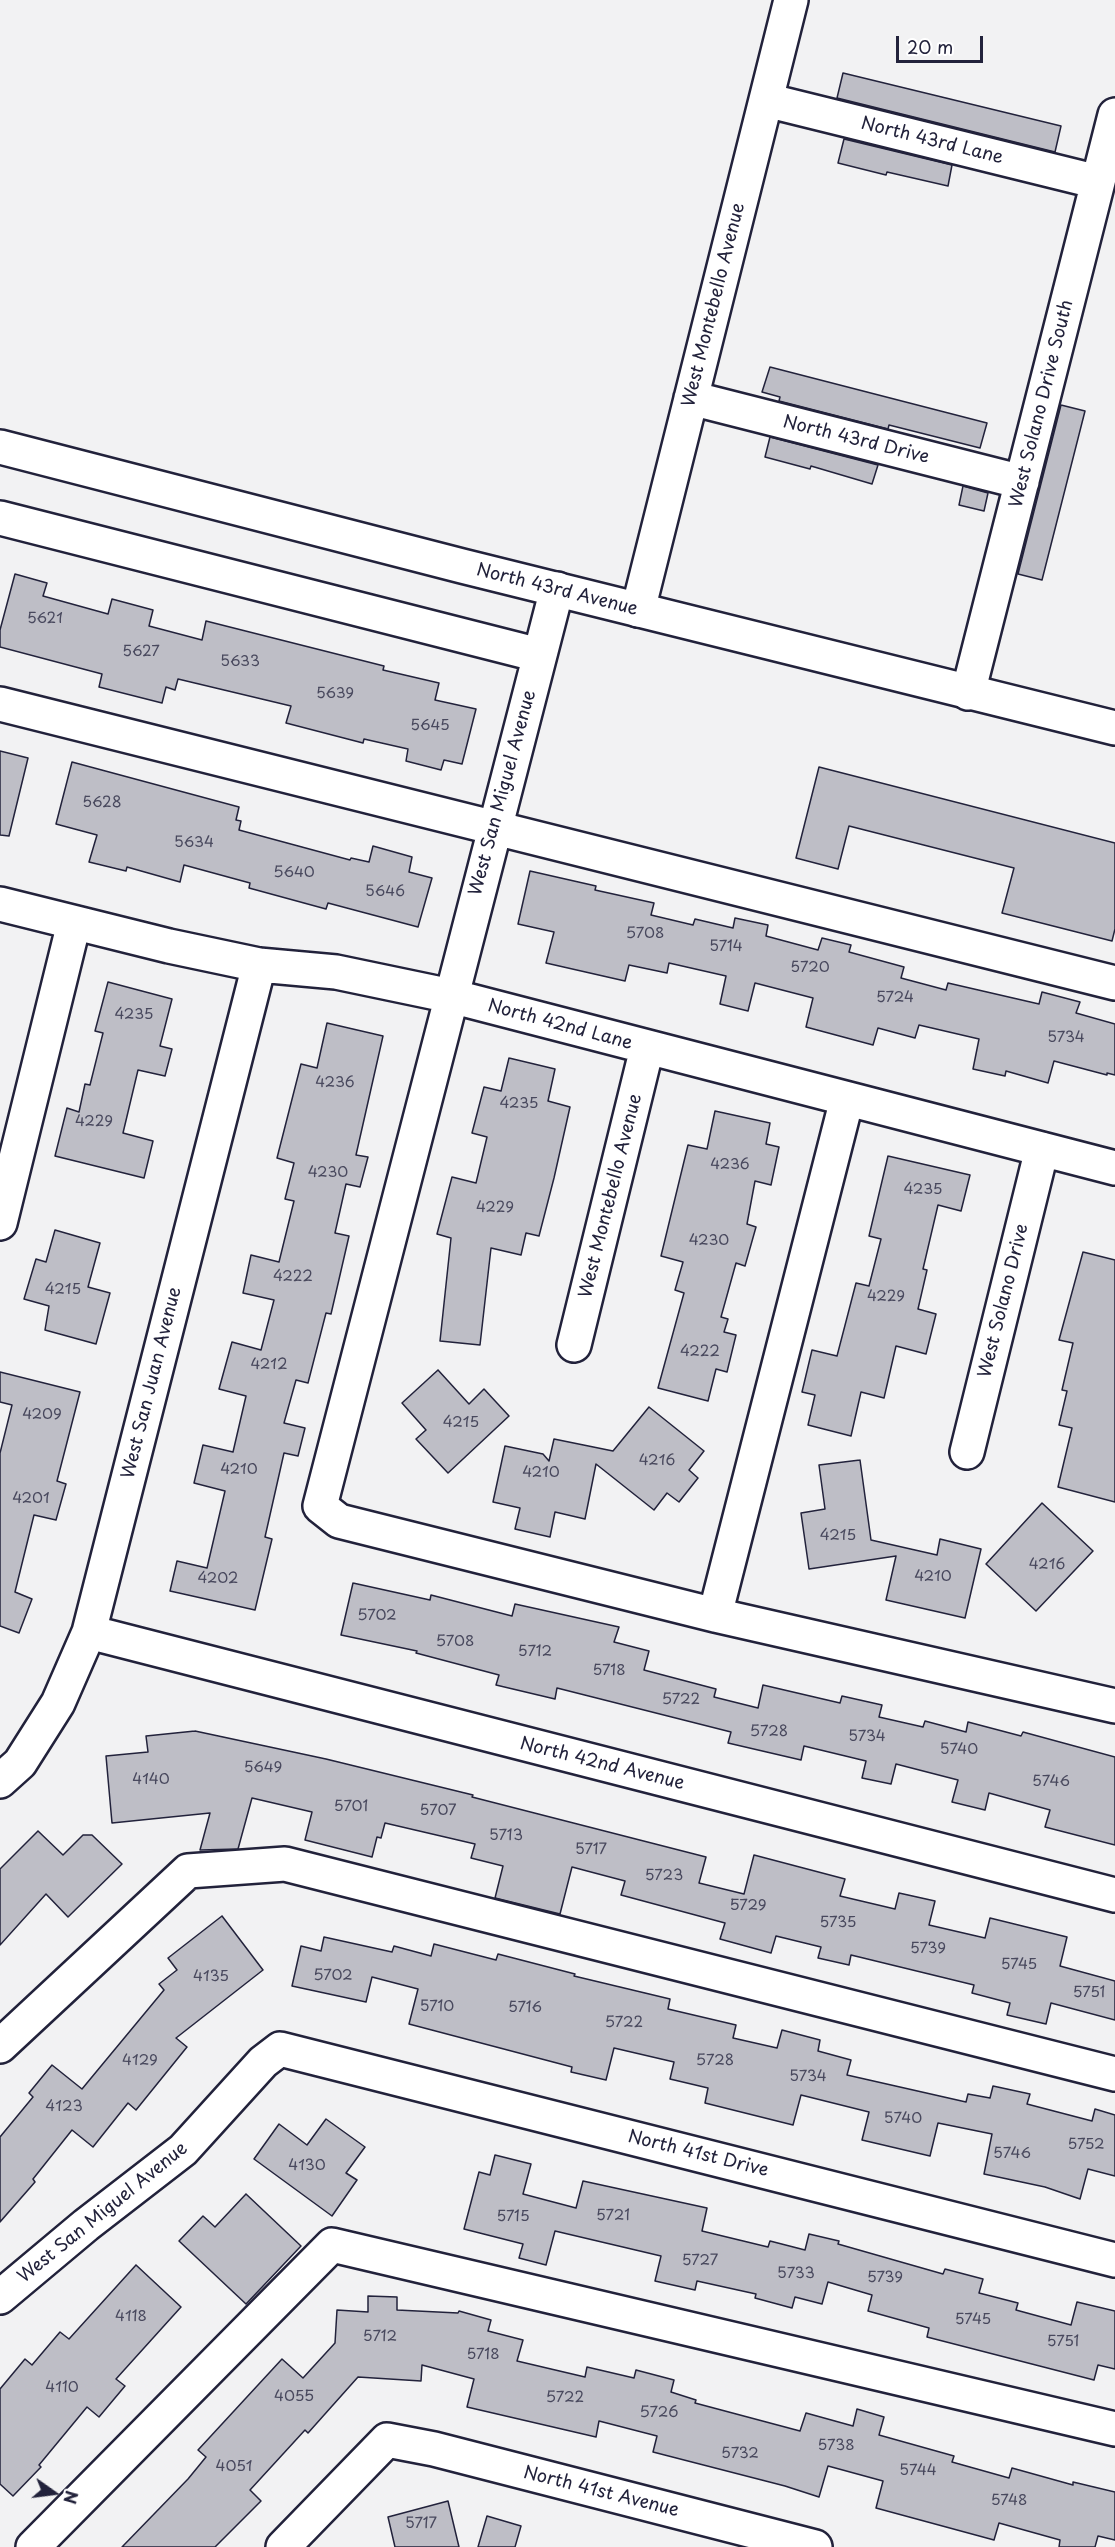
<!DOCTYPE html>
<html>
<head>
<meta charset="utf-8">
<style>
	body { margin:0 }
	#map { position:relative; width:1115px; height:2547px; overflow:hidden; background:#f2f2f3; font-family:"Playpen Sans",sans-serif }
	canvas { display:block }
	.north { position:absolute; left:24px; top:2463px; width:60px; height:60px; -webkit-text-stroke:4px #fff; paint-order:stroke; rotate:104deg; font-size:16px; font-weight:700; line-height:24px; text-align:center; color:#22223b }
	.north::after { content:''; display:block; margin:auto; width:21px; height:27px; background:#22223b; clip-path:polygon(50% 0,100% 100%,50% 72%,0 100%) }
	.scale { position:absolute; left:896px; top:36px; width:87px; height:27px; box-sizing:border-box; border:3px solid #22223b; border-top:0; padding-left:8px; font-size:18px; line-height:21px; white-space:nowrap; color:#22223b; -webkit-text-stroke:4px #fff; paint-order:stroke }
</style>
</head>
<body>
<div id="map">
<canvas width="1115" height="2547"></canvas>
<div class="north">N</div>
<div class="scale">20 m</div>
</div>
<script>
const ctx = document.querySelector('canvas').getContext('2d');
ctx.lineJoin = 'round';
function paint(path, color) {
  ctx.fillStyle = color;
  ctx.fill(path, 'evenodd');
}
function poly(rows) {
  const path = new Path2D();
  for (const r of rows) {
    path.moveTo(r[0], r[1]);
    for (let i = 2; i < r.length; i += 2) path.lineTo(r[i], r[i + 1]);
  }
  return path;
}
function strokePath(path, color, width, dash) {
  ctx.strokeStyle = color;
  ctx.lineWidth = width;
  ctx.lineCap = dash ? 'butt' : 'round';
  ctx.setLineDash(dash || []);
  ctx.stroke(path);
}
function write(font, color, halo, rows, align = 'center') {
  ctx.font = font + ' "Playpen Sans",sans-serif';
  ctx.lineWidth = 4.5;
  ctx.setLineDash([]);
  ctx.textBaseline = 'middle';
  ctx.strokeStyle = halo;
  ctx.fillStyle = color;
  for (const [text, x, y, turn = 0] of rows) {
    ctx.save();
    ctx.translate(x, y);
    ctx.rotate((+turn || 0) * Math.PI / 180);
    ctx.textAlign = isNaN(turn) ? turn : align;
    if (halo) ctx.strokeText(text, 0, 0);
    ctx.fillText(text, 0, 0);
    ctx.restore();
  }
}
const building = poly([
	[843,73,1061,126,1055,152,837,98,843,73],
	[844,139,952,165,948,186,887,172,886,175,838,163,844,139],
	[770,367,987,423,980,448,889,425,888,429,779,401,780,397,762,392,770,367],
	[1061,405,1085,411,1042,580,1018,574,1061,405],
	[770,437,878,465,872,484,811,466,810,469,765,457,770,437],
	[963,486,988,493,984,511,959,505,963,486],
	[15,574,47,583,43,596,108,614,112,599,153,610,149,626,202,640,206,621,384,666,383,670,439,683,435,700,476,709,462,764,444,760,441,770,406,761,408,749,364,739,363,743,286,723,291,706,178,679,175,690,166,687,162,703,99,687,102,674,0,647,0,630,15,574],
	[0,751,28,758,9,836,0,835,0,751],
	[72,762,239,807,236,820,241,821,239,830,350,860,351,858,369,862,373,846,412,857,409,872,432,878,418,927,328,903,326,909,249,888,250,883,184,865,180,882,127,867,126,871,89,862,97,835,56,824,72,762],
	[819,767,1115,843,1115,929,1112,941,1002,913,1014,868,849,826,838,869,796,858,819,767],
	[530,871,596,886,595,890,654,903,651,915,693,925,695,919,733,928,735,918,768,925,766,936,818,950,822,938,851,945,849,952,904,967,901,978,946,990,948,983,1039,1004,1042,992,1080,1002,1076,1013,1115,1024,1115,1075,1107,1073,1107,1075,1054,1061,1048,1083,1006,1071,1005,1076,973,1069,979,1039,919,1025,915,1038,878,1028,873,1045,806,1027,813,998,755,983,748,1011,720,1004,726,976,669,963,667,973,629,965,625,981,546,963,554,932,518,924,530,871],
	[108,982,172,999,160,1046,172,1049,165,1076,138,1070,123,1133,153,1141,144,1178,55,1156,67,1108,79,1112,85,1084,90,1085,103,1033,95,1031,108,982],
	[327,1023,383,1036,356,1155,368,1157,360,1187,346,1184,335,1233,349,1236,331,1314,326,1313,308,1383,296,1380,284,1423,305,1428,298,1456,284,1453,265,1537,272,1539,255,1610,170,1591,177,1561,207,1568,225,1491,194,1483,203,1445,233,1452,246,1396,219,1389,232,1342,261,1350,274,1300,243,1293,251,1255,279,1262,294,1201,285,1199,294,1163,277,1158,301,1064,317,1068,327,1023],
	[509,1058,555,1069,548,1101,570,1107,554,1178,539,1236,526,1233,521,1255,491,1248,480,1345,440,1341,451,1238,437,1234,452,1177,476,1183,487,1137,472,1133,484,1087,501,1091,509,1058],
	[715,1111,770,1123,766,1144,779,1147,771,1185,755,1181,747,1224,756,1227,745,1266,736,1263,721,1317,728,1319,724,1332,736,1335,727,1372,716,1369,708,1401,658,1388,684,1293,675,1290,683,1262,661,1256,688,1145,707,1149,715,1111],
	[888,1156,970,1175,961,1211,938,1205,923,1269,927,1270,918,1309,936,1314,926,1354,896,1346,884,1398,861,1392,851,1436,808,1425,815,1395,802,1392,812,1350,837,1356,856,1283,869,1286,881,1239,869,1236,888,1156],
	[55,1230,100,1243,88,1287,110,1293,96,1344,45,1330,49,1306,24,1299,36,1259,46,1262,55,1230],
	[1083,1252,1115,1260,1115,1502,1058,1487,1072,1428,1059,1425,1067,1391,1062,1390,1073,1343,1059,1340,1083,1252],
	[438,1370,469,1404,484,1389,509,1416,448,1473,416,1439,426,1430,402,1403,438,1370],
	[0,1372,80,1392,57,1481,66,1484,56,1520,34,1515,15,1592,32,1599,19,1633,0,1626,0,1453,12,1405,0,1402,0,1372],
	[649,1407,704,1451,689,1470,698,1478,679,1502,667,1493,654,1510,596,1464,585,1519,555,1512,550,1537,515,1529,520,1508,493,1502,505,1446,543,1454,549,1461,554,1439,613,1451,649,1407],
	[860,1460,871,1540,937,1555,940,1539,981,1549,965,1618,886,1600,896,1556,809,1569,801,1513,825,1509,819,1465,860,1460],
	[1042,1503,1093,1551,1036,1611,986,1564,1042,1503],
	[353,1583,430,1600,431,1595,512,1616,515,1604,619,1627,614,1642,649,1651,644,1670,716,1689,714,1697,758,1708,763,1685,840,1703,842,1696,882,1705,879,1717,923,1727,925,1721,966,1732,968,1722,1021,1736,1023,1732,1115,1757,1115,1845,1045,1827,1050,1810,989,1793,985,1810,952,1802,958,1780,896,1764,891,1784,862,1778,866,1761,804,1746,801,1760,728,1743,731,1732,557,1688,555,1699,496,1685,499,1675,416,1653,417,1651,341,1635,353,1583],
	[195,1731,326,1759,473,1795,472,1797,706,1857,699,1883,744,1894,754,1855,845,1879,840,1896,895,1909,899,1893,935,1901,929,1925,985,1938,990,1918,1067,1937,1060,1966,1115,1981,1115,2020,1051,2003,1046,2024,1007,2015,1010,2003,972,1993,974,1985,851,1955,849,1965,818,1958,821,1947,776,1936,771,1953,720,1939,725,1923,621,1895,625,1881,572,1867,560,1914,495,1898,503,1866,471,1858,475,1844,385,1823,381,1838,377,1837,372,1857,305,1840,312,1812,252,1798,238,1849,200,1850,210,1813,112,1823,106,1756,148,1752,146,1736,195,1731],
	[38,1831,63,1855,83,1835,92,1835,122,1864,68,1917,46,1894,0,1945,0,1869,38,1831],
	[222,1916,263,1970,176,2038,187,2047,136,2110,128,2103,93,2147,72,2130,33,2179,35,2182,0,2222,0,2137,33,2097,29,2093,52,2065,82,2089,164,1990,159,1984,177,1970,168,1958,222,1916],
	[324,1937,392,1952,394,1946,431,1956,434,1944,496,1960,498,1954,575,1974,574,1976,670,1999,668,2009,736,2025,733,2038,777,2048,782,2030,820,2040,818,2051,851,2060,847,2075,966,2102,968,2094,990,2098,993,2086,1030,2094,1027,2104,1092,2121,1095,2109,1115,2115,1115,2176,1088,2169,1080,2199,1045,2187,984,2174,992,2134,938,2123,930,2156,862,2140,869,2112,801,2095,793,2125,705,2103,708,2088,670,2079,674,2062,614,2048,606,2080,571,2072,572,2067,409,2024,418,1989,372,1977,366,2002,292,1986,301,1946,321,1951,324,1937],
	[326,2119,365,2147,346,2173,357,2180,332,2216,254,2159,279,2124,307,2145,326,2119],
	[495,2155,531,2164,523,2194,576,2208,583,2181,707,2208,702,2231,768,2247,770,2241,805,2250,809,2234,839,2241,838,2244,943,2274,945,2269,983,2279,979,2293,1018,2303,1016,2310,1071,2325,1077,2302,1115,2311,1115,2369,1098,2365,1094,2380,927,2337,929,2328,868,2311,872,2295,828,2282,822,2304,795,2297,792,2308,755,2298,756,2294,697,2281,695,2290,655,2281,661,2256,555,2231,546,2265,519,2258,523,2244,464,2229,479,2172,490,2175,495,2155],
	[246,2194,301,2246,246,2304,179,2241,203,2216,215,2227,246,2194],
	[136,2265,181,2307,116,2379,125,2386,99,2417,87,2407,39,2465,41,2467,13,2496,0,2484,0,2389,25,2359,32,2365,60,2332,69,2339,136,2265],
	[368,2296,397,2297,397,2310,458,2313,459,2311,491,2320,488,2331,523,2340,517,2361,585,2377,587,2367,634,2378,636,2370,674,2380,671,2392,696,2400,695,2403,800,2431,806,2413,853,2426,857,2409,884,2417,879,2435,954,2456,952,2462,1009,2478,1012,2468,1073,2485,1073,2482,1115,2492,1115,2540,1098,2536,1095,2547,1059,2547,1060,2540,999,2523,994,2540,876,2508,883,2481,828,2466,819,2497,785,2486,653,2452,657,2436,599,2421,596,2437,467,2407,474,2379,422,2365,421,2381,358,2377,308,2433,305,2430,250,2490,261,2501,215,2547,122,2547,188,2479,206,2457,198,2450,282,2359,303,2378,335,2343,337,2310,368,2312,368,2296],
	[448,2501,459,2547,395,2547,388,2517,448,2501],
	[487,2516,521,2526,515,2547,478,2547,487,2516]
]);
paint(building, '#bebec6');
strokePath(building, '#22223b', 1.5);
const minor = poly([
	[766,100,1098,182],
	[691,398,1022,482],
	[0,518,539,655],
	[557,589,320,1506,339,1521,715,1615,1115,1706],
	[638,610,791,0],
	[968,693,1115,115],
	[0,704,1115,983],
	[0,904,169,946,259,965,336,972,451,996,1115,1168],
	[0,1223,74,923],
	[574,1345,647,1048],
	[967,1452,1042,1149],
	[715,1615,847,1099],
	[89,1632,1115,1895],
	[0,1781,20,1763,58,1703,89,1632,259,965],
	[0,2046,188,1871,285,1864,1115,2074],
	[0,2297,86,2225,183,2150,263,2062,280,2049,1115,2260],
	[33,2547,332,2245,1115,2429],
	[283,2547,387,2440,434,2449,815,2547]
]);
const major = poly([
	[0,447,462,566,1115,728]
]);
strokePath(minor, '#22223b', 38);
strokePath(major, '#22223b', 38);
strokePath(minor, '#fff', 33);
strokePath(major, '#fff', 33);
write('15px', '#49495e', null, [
	["5621",45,619],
	["5627",141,652],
	["5633",240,662],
	["5639",335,694],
	["5645",430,726],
	["5628",102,803],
	["5634",194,843],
	["5640",294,873],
	["5646",385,892],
	["5708",645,934],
	["5714",726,947],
	["5720",810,968],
	["5724",895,998],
	["4235",134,1015],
	["5734",1066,1038],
	["4236",335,1083],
	["4235",519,1104],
	["4229",94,1122],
	["4236",730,1165],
	["4230",328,1173],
	["4235",923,1190],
	["4229",495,1208],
	["4230",709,1241],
	["4222",293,1277],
	["4215",63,1290],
	["4229",886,1297],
	["4222",700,1352],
	["4212",269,1365],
	["4209",42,1415],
	["4215",461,1423],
	["4216",657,1461],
	["4210",239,1470],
	["4210",541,1473],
	["4201",31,1499],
	["4215",838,1536],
	["4216",1047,1565],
	["4210",933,1577],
	["4202",218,1579],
	["5702",377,1616],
	["5708",455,1642],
	["5712",535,1652],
	["5718",609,1671],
	["5722",681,1700],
	["5728",769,1732],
	["5734",867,1737],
	["5740",959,1750],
	["5649",263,1768],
	["4140",151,1780],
	["5746",1051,1782],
	["5701",351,1807],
	["5707",438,1811],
	["5713",506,1836],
	["5717",591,1850],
	["5723",664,1876],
	["5729",748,1906],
	["5735",838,1923],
	["5739",928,1949],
	["5745",1019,1965],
	["5702",333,1976],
	["4135",211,1977],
	["5751",1089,1993],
	["5710",437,2007],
	["5716",525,2008],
	["5722",624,2023],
	["4129",140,2061],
	["5728",715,2061],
	["5734",808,2077],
	["4123",64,2107],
	["5740",903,2119],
	["5752",1086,2145],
	["5746",1012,2154],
	["4130",307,2166],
	["5721",613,2216],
	["5715",513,2217],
	["5727",700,2261],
	["5733",796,2274],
	["5739",885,2278],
	["4118",131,2317],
	["5745",973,2320],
	["5712",380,2337],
	["5751",1063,2342],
	["5718",483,2355],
	["4110",62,2388],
	["4055",294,2397],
	["5722",565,2398],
	["5726",659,2413],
	["5738",836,2446],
	["5732",740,2454],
	["4051",234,2467],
	["5744",918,2471],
	["5748",1009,2501],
	["5717",421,2524]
]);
write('18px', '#22223b', '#fff', [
	["North 43rd Lane",932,141,14],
	["West Montebello Avenue",714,305,-76],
	["West Solano Drive South",1042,404,-76],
	["North 43rd Drive",856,440,14],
	["North 43rd Avenue",557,590,14],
	["West San Miguel Avenue",503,793,-75],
	["North 42nd Lane",560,1025,15],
	["West Montebello Avenue",611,1196,-76],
	["West Solano Drive",1004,1301,-76],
	["West San Juan Avenue",152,1383,-76],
	["North 42nd Avenue",602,1764,14],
	["North 41st Drive",698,2154,14],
	["West San Miguel Avenue",103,2213,-39],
	["North 41st Avenue",601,2492,14]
]);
</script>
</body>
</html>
